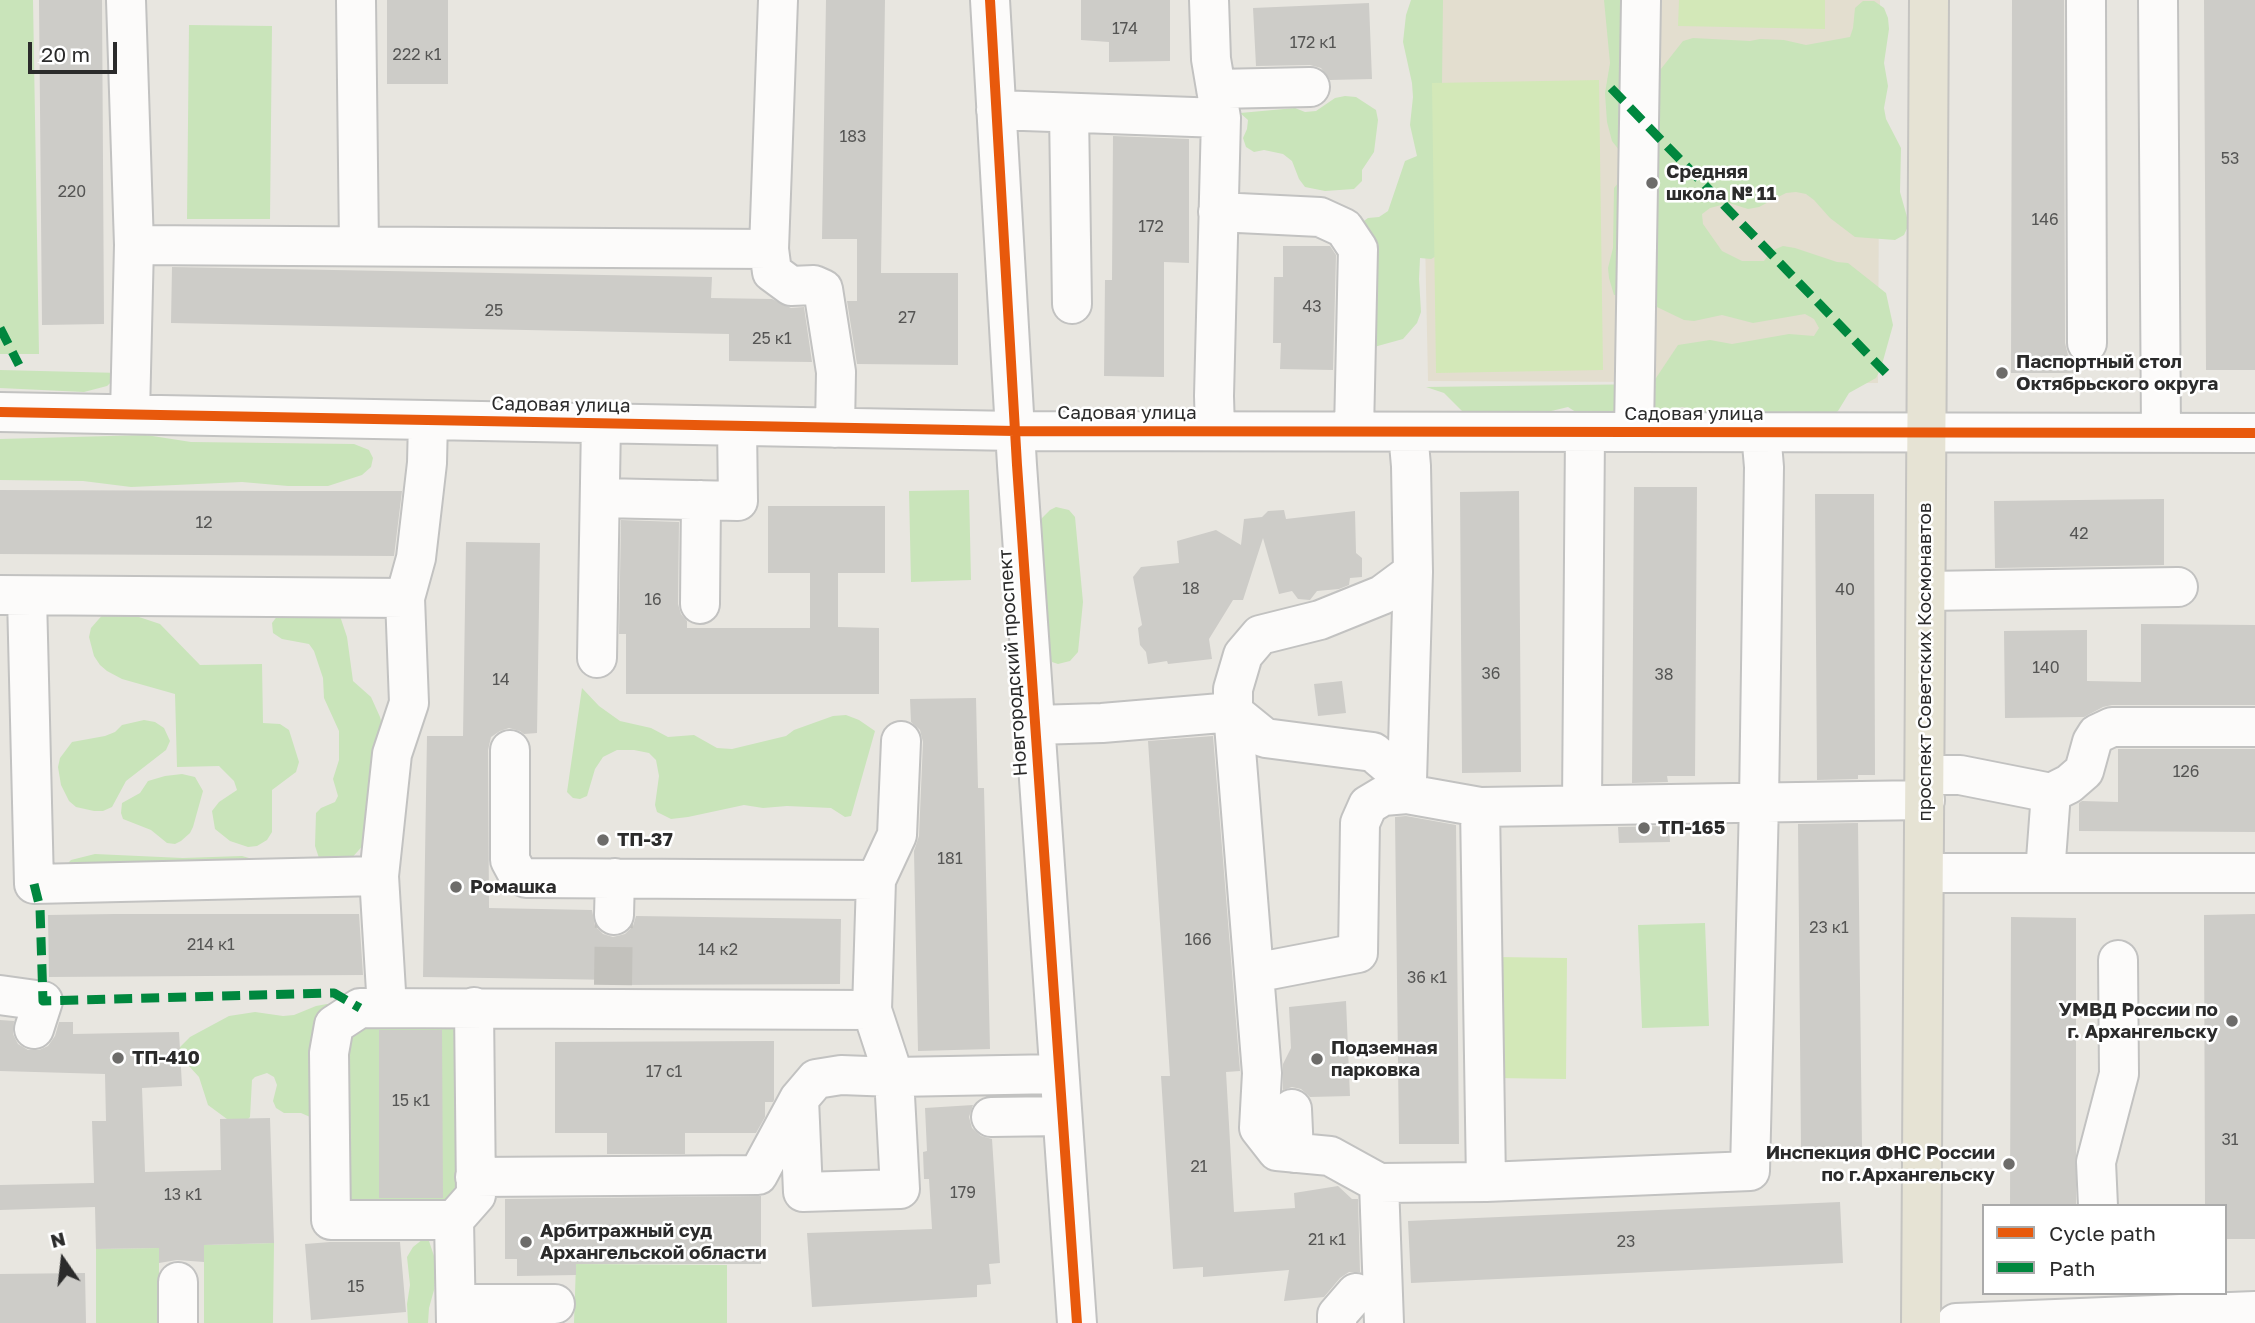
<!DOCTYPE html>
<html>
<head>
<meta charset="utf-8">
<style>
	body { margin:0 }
	#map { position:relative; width:2255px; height:1323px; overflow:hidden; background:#e8e6e0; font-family:"Golos Text",sans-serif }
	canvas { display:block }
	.legend { position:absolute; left:1982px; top:1204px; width:245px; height:91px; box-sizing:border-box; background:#fff; border:2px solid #aaa; margin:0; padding:9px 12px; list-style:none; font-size:21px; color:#2b2b2b }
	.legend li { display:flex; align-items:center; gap:14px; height:35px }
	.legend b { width:35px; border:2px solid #aaa }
	.north { position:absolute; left:28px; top:1225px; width:70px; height:70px; -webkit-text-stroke:5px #fff; paint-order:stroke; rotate:346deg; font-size:19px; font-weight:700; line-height:28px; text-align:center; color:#2b2b2b }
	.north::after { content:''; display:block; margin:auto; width:24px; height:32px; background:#2b2b2b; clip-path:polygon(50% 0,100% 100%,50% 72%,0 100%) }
	.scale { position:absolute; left:28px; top:42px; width:89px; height:32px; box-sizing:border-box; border:4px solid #2b2b2b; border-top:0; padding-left:9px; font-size:21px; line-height:24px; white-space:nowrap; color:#2b2b2b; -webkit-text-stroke:5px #fff; paint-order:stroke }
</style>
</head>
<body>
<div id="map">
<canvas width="2255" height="1323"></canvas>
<ul class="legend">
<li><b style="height:9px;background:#e8590c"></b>Cycle path</li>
<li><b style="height:9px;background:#00873e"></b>Path</li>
</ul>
<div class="north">N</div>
<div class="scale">20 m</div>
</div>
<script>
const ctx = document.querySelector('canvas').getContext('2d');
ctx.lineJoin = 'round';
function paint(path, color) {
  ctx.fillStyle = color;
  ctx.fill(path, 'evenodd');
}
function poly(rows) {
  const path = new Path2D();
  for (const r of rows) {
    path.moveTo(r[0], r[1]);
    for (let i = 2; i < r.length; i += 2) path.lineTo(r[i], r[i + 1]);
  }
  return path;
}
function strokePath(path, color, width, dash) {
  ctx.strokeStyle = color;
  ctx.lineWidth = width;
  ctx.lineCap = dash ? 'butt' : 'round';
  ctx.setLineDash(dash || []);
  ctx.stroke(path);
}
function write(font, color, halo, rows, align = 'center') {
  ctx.font = font + ' "Golos Text",sans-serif';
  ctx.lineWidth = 5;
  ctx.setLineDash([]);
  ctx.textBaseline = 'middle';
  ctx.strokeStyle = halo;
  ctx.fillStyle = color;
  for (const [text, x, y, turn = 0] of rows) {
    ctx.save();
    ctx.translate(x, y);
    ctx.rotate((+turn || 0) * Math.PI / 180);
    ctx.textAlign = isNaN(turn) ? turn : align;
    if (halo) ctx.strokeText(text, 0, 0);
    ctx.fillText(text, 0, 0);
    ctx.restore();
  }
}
paint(poly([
	[1420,0,1880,0,1878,383,1428,381]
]), '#e3decf');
paint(poly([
	[0,0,33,0,39,354,0,354],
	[1411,0,1443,0,1440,254,1431,259,1420,258,1419,279,1421,312,1417,323,1403,339,1374,347,1361,223,1368,218,1379,217,1388,211,1405,161,1417,156,1410,125,1413,97,1412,83,1403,42,1406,15],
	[1604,0,1636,0,1657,74,1683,41,1693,38,1750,41,1760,39,1784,40,1806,45,1850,37,1853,28,1855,8,1863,1,1874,1,1884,8,1888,18,1889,29,1884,63,1888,86,1884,108,1886,119,1901,148,1900,192,1909,224,1904,235,1895,240,1855,237,1830,218,1814,200,1806,194,1796,192,1786,193,1759,207,1748,209,1729,203,1710,208,1702,214,1703,224,1722,251,1742,261,1764,261,1771,251,1783,246,1795,248,1837,262,1848,263,1886,293,1893,325,1881,368,1876,378,1849,393,1838,411,1829,417,1744,412,1712,413,1682,407,1663,411,1653,409,1614,416,1585,418,1568,407,1539,414,1467,416,1444,393,1426,387,1652,384,1678,345,1710,340,1732,344,1789,334,1814,336,1819,328,1814,319,1805,314,1753,323,1722,315,1694,321,1684,320,1634,296,1624,294,1614,295,1609,278,1608,268,1613,248,1614,188,1621,180,1628,150,1619,150,1612,141,1607,122,1605,93,1610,63],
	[189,25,272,26,270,219,187,219],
	[1345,96,1356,97,1376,110,1378,120,1374,152,1362,170,1362,181,1354,189,1325,191,1305,187,1299,179,1292,161,1283,154,1264,150,1254,152,1246,147,1243,138,1247,129,1248,120,1240,113,1295,108,1305,112,1316,111,1335,98],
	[0,370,121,373,107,386,84,392,0,388],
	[146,435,191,442,354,444,369,450,373,458,371,467,362,475,328,486,288,486,242,482,131,487,83,481,0,480,0,439],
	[969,490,971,580,911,582,909,491],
	[1056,507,1069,510,1075,517,1083,602,1078,652,1070,661,1058,664,1052,662,1050,657,1035,530,1041,519,1050,510],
	[105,612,127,613,160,624,200,665,262,664,263,723,280,724,289,730,299,762,296,772,272,790,272,832,267,840,257,846,248,847,230,841,215,829,212,811,219,802,237,790,234,781,219,766,177,767,175,694,122,679,107,671,100,665,94,656,89,637,91,628],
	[278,615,340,616,347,637,353,681,371,697,380,717,383,728,367,841,349,861,319,858,315,846,316,813,321,808,335,802,338,796,333,779,339,760,339,731,324,698,323,678,314,651,309,644,282,639,273,633,272,623],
	[582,688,599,706,620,721,651,728,668,737,694,735,717,748,732,749,786,736,794,730,833,716,846,715,859,720,875,731,851,816,845,817,831,808,787,806,763,808,744,805,688,817,671,819,657,812,655,805,659,776,656,760,649,753,634,750,617,750,603,757,595,769,587,796,580,799,573,798,567,792],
	[144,720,155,722,164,728,170,741,166,750,126,781,112,807,103,811,94,811,76,807,69,801,61,785,58,767,60,758,72,742,105,736,115,732,122,725],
	[182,774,195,777,203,791,193,827,190,833,181,841,175,844,167,843,151,830,123,819,121,813,122,803,140,793,148,781,165,776],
	[95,854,183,858,242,856,249,858,253,864,66,865,71,860],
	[1705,923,1709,1026,1642,1028,1638,925],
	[327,1004,459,1019,458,1168,454,1193,446,1204,351,1209,317,1120,301,1113,284,1113,276,1108,273,1101,277,1085,274,1077,267,1073,255,1077,252,1080,250,1117,247,1120,231,1122,208,1105,199,1077,178,1054,177,1050,190,1037,229,1016,255,1012,283,1016,294,1015,316,1006],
	[423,1239,429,1241,434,1256,436,1270,434,1290,429,1308,428,1323,408,1323,407,1304,410,1285,407,1257,413,1247],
	[274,1243,273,1323,204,1323,204,1245],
	[159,1248,159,1323,96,1323,96,1249],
	[576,1264,727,1265,727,1323,574,1323]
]), '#c9e4ba');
paint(poly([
	[1679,0,1825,0,1825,29,1678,26],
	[1599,80,1603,370,1436,373,1432,83],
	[1497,957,1567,958,1566,1079,1495,1078]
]), '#d3e8b8');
paint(poly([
	[39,0,102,0,104,324,42,325],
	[387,0,448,0,448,84,387,84],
	[826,0,885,0,881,273,958,273,958,365,857,364,847,301,857,301,857,239,822,239],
	[1081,0,1170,0,1170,61,1109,62,1109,42,1081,40],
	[2012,0,2064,0,2065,343,2068,355,2078,363,2078,373,2011,373],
	[2204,0,2255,0,2255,370,2206,370],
	[1369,3,1372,79,1330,80,1321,68,1310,65,1256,66,1253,8],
	[1113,136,1189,139,1189,263,1164,262,1164,377,1104,376,1105,280,1112,280],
	[1283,246,1330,246,1336,255,1333,370,1280,369,1281,343,1273,343,1274,277,1283,277],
	[172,267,712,277,711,298,772,299,791,308,804,307,812,362,729,361,729,334,171,323],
	[1634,487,1697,487,1695,776,1667,776,1668,782,1632,783],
	[0,490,292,491,402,491,394,556,0,554],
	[1519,491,1521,772,1462,773,1460,492],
	[1815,494,1874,494,1875,775,1858,775,1858,779,1817,780],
	[2164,499,2164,565,1995,568,1994,501],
	[768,506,885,506,885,573,838,573,838,627,879,628,879,694,626,694,626,634,619,634,621,520,679,522,678,604,681,614,687,621,687,628,810,628,810,573,768,573],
	[1284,510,1286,519,1355,511,1356,553,1362,558,1362,577,1350,578,1349,585,1339,589,1317,591,1310,600,1298,599,1292,591,1279,594,1263,538,1243,600,1233,600,1209,639,1212,659,1168,664,1167,661,1148,664,1146,652,1140,645,1138,628,1142,625,1133,577,1141,567,1179,563,1177,541,1216,530,1241,545,1244,519,1262,517,1268,511],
	[466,542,540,543,537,733,524,734,520,731,509,728,500,731,491,737,488,750,489,908,592,910,595,926,603,934,613,937,625,934,633,926,636,916,841,919,840,984,620,985,620,980,423,977,427,736,463,736],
	[2141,624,2255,625,2255,705,2112,705,2103,707,2084,717,2005,718,2004,631,2087,630,2087,681,2141,682],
	[1342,681,1346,713,1318,716,1314,684],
	[976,698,978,788,984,788,990,1049,918,1051,914,851,919,836,923,742,920,730,911,722,910,699],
	[1213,736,1240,1071,1226,1072,1234,1212,1295,1208,1294,1193,1338,1186,1352,1199,1358,1199,1360,1272,1349,1272,1340,1278,1324,1297,1284,1301,1289,1270,1203,1277,1203,1267,1173,1269,1161,1076,1170,1076,1148,741],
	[2118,749,2255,749,2255,832,2079,831,2079,803,2082,801,2118,802],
	[1406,816,1456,825,1459,1144,1399,1144,1395,817],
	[1858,823,1862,1147,1801,1148,1798,824],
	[1669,826,1670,842,1619,843,1618,827],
	[115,914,359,914,363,975,49,977,48,915],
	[2255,914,2255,1239,2225,1239,2225,1206,2205,1206,2204,915],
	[2011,917,2076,918,2076,1206,2010,1206],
	[1346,1001,1350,1096,1310,1097,1301,1089,1292,1087,1283,1090,1283,1064,1291,1048,1289,1007],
	[0,1020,14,1021,13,1034,18,1044,28,1050,39,1050,48,1046,55,1036,59,1022,73,1022,73,1034,179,1032,182,1086,142,1088,145,1172,221,1170,220,1119,270,1118,274,1243,204,1245,204,1262,177,1260,159,1263,159,1248,96,1249,95,1207,0,1210,0,1185,94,1183,92,1121,106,1121,105,1074,0,1071],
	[379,1030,442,1030,443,1198,379,1198],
	[774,1041,774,1100,773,1102,765,1102,765,1117,756,1133,685,1133,685,1154,607,1154,607,1133,555,1133,555,1042],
	[973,1105,969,1117,972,1128,981,1136,992,1139,1000,1263,989,1264,991,1284,977,1285,977,1297,812,1307,807,1233,932,1229,929,1179,924,1179,923,1152,927,1151,925,1108],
	[761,1196,761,1264,576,1264,576,1275,517,1276,517,1259,505,1259,505,1199],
	[1840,1202,1843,1263,1411,1283,1408,1221],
	[330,1242,400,1242,406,1312,311,1320,305,1244],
	[85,1273,86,1323,0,1323,0,1274]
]), '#cdccc8');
strokePath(poly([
	[613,985,614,915]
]), '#c2c1bc', 38, [38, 19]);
const minor = poly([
	[126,0,134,245,130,414],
	[356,0,359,246],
	[990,0,1017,465,1077,1323],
	[1209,0,1211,59,1221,118,1214,396,1215,430],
	[2086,0,2087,343],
	[2158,0,2161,433],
	[1216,89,1310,87],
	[996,110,1221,118],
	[1069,113,1072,304],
	[1218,212,1320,217,1344,228,1358,249,1354,431],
	[134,245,769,249,772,272,791,286,814,285,823,289,836,372,835,428],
	[769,249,778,0],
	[0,412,1015,431,2255,433],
	[1408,432,1411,466,1413,572,1382,595,1320,620,1260,635,1243,655,1233,689,1233,712,1265,738,1373,752,1407,781,1407,794,1480,807,1925,800],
	[1634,432,1641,0],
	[601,498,738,501,737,426],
	[1926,591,2178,587],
	[0,595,405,598],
	[27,597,34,884,379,876],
	[700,604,701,500],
	[597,658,601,423],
	[1035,725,1102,723,1233,712,1262,1073,1259,1128,1277,1151,1330,1156,1379,1183,1486,1182,1750,1171,1759,802,1764,467,1761,432],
	[510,750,510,860,517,873,526,878,876,880,872,1010],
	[1925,775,1960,775,2051,793,2069,784,2084,771,2092,742,2097,734,2112,727,2255,727],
	[1407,781,1413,572],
	[1582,804,1585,432],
	[1480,807,1486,1182],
	[1924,873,2255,873],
	[2045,873,2051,793],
	[876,880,897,835,901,741],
	[614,915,615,878],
	[1254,973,1358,953,1360,823,1368,805,1383,796,1407,794],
	[0,995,43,1001,34,1029],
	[387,1008,379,876,392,754,409,703,405,598,416,558,427,463,428,420],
	[1292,1109,1294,1153],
	[991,1117,1062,1116],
	[475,1177,758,1175,799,1099,816,1079,841,1075,894,1077,1059,1074],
	[1379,1183,1384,1323],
	[2098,1206,2096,1162,2119,1074,2118,960],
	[454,1220,331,1220,329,1053,334,1025,360,1008,872,1010,894,1077,900,1189,803,1192,799,1099],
	[178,1282,178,1323],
	[456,1304,555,1304],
	[456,1323,454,1220,476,1195,474,1007],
	[1337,1323,1337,1315,1356,1293],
	[1956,1323,2255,1311]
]);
const major = poly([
	[1921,1323,1929,0]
]);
strokePath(minor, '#c2c2c1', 42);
strokePath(major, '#c5c4c1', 42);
strokePath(minor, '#fcfbfa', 38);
strokePath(major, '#e6e3d4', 38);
strokePath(poly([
	[1611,88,1886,373],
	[0,328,19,365],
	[34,884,40,908,43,1001,334,993,360,1008]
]), '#00873e', 9, [18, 9]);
strokePath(poly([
	[990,0,1017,465,1077,1323],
	[0,412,1015,431,2255,433]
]), '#e8590c', 10);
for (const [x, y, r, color] of [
	[1652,183,7,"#6d6c6a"],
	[2002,373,7,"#6d6c6a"],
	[1644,828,7,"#6d6c6a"],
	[603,840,7,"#6d6c6a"],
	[456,887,7,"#6d6c6a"],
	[2232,1021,7,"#6d6c6a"],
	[118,1058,7,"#6d6c6a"],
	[1317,1059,7,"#6d6c6a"],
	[2009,1164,7,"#6d6c6a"],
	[526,1242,7,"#6d6c6a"]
]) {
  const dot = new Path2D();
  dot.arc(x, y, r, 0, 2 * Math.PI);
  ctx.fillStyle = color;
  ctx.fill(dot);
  strokePath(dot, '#fff', 2.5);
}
write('16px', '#555554', null, [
	["174",1125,29],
	["172 к1",1313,43],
	["222 к1",417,55],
	["183",853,137],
	["53",2230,159],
	["220",72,192],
	["146",2045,220],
	["172",1151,227],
	["43",1312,307],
	["25",494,311],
	["27",907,318],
	["25 к1",772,339],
	["12",204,523],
	["42",2079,534],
	["18",1191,589],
	["40",1845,590],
	["16",653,600],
	["140",2046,668],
	["36",1491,674],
	["38",1664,675],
	["14",501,680],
	["126",2186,772],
	["181",950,859],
	["23 к1",1829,928],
	["166",1198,940],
	["214 к1",211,945],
	["14 к2",718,950],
	["36 к1",1427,978],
	["17 с1",664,1072],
	["15 к1",411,1101],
	["31",2230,1140],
	["21",1199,1167],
	["179",963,1193],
	["13 к1",183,1195],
	["21 к1",1327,1240],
	["23",1626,1242],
	["15",356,1287]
]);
write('bold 19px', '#2b2b2b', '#fff', [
	["Средняя",1666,172],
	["школа № 11",1666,194],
	["Паспортный стол",2016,362],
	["Октябрьского округа",2016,384],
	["ТП-165",1658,828],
	["ТП-37",617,840],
	["Ромашка",470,887],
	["УМВД России по",2218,1010,"right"],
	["г. Архангельску",2218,1032,"right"],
	["Подземная",1331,1048],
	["парковка",1331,1070],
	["ТП-410",132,1058],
	["Инспекция ФНС России",1995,1153,"right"],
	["по г.Архангельску",1995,1175,"right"],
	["Арбитражный суд",540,1231],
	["Архангельской области",540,1253]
], 'left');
write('19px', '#2b2b2b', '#fff', [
	["Садовая улица",561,405,1],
	["Садовая улица",1127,413],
	["Садовая улица",1694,414],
	["проспект Советских Космонавтов",1925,662,-90],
	["Новгородский проспект",1013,663,-94]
]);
</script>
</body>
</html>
